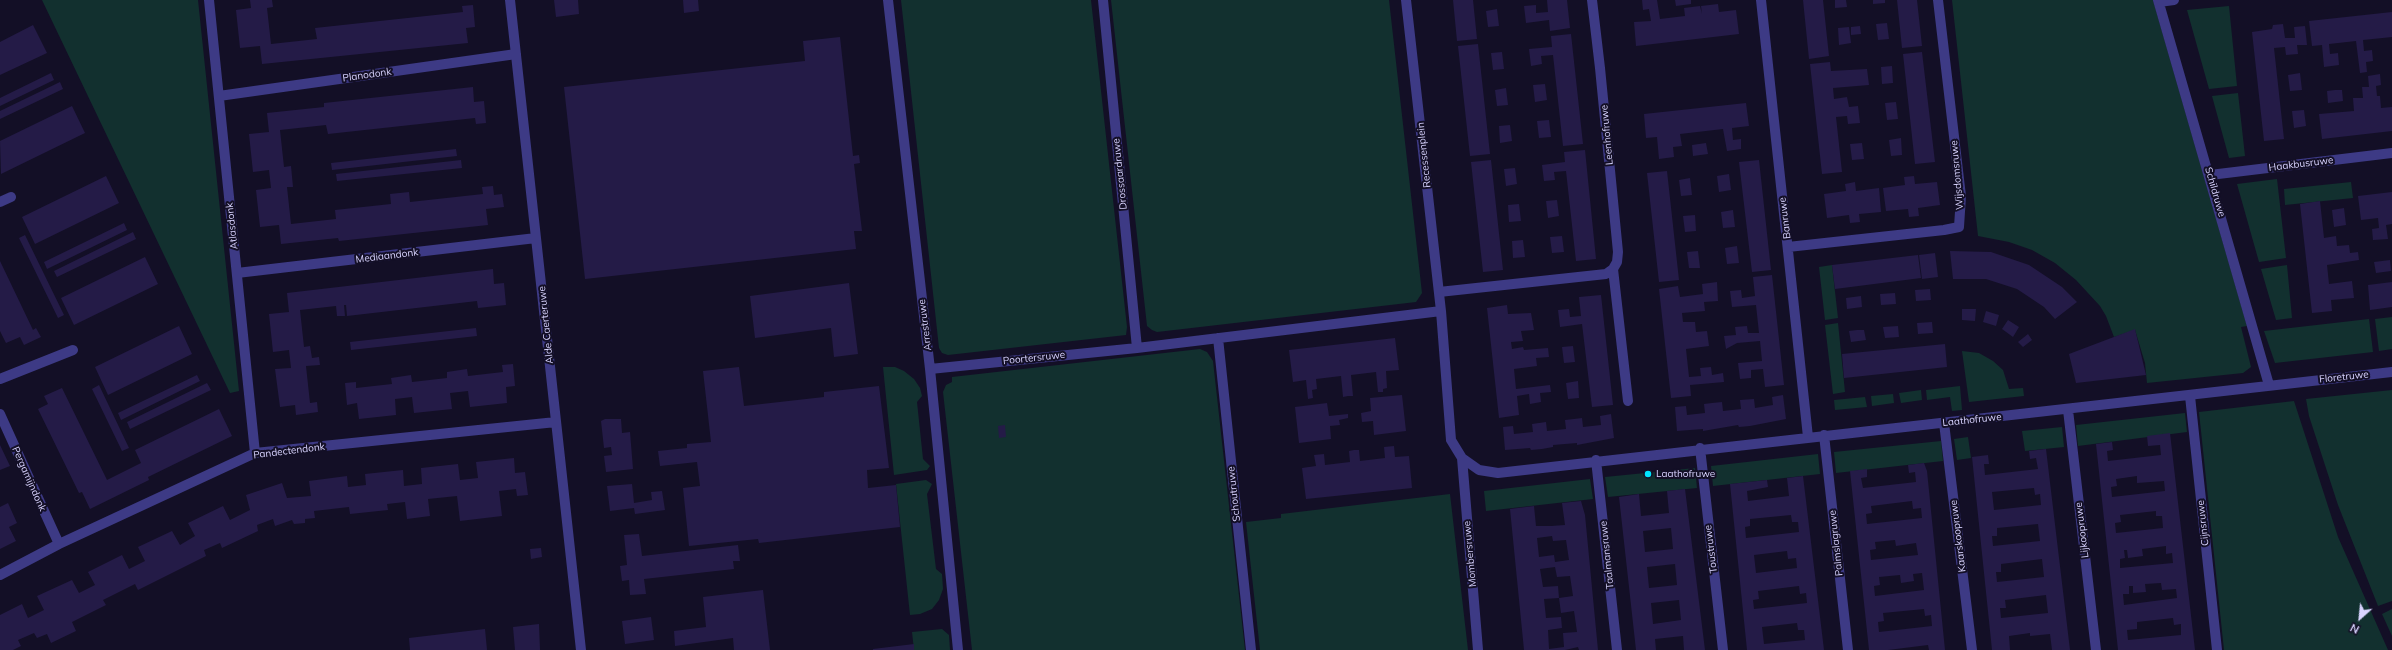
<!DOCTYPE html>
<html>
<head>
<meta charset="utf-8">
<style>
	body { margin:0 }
	#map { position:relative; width:2392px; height:650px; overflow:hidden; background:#130f26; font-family:Mulish,sans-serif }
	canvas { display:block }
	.north { position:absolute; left:2340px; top:598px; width:40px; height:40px; -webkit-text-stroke:3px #130f26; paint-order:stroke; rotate:207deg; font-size:11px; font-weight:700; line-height:16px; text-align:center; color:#d9d4ff }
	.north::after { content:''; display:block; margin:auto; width:14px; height:18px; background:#d9d4ff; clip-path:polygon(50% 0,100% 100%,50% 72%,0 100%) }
</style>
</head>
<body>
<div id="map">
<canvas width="2392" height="650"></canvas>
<div class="north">N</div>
</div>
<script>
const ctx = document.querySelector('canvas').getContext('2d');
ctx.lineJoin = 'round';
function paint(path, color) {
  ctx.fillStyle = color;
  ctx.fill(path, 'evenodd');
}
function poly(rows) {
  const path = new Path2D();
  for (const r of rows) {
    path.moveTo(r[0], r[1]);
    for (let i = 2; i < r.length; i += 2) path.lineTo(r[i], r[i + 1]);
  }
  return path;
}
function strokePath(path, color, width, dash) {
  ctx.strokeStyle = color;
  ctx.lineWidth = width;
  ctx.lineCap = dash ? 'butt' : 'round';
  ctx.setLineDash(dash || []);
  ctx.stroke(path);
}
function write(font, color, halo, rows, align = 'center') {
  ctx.font = font + ' Mulish,sans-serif';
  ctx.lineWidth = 4;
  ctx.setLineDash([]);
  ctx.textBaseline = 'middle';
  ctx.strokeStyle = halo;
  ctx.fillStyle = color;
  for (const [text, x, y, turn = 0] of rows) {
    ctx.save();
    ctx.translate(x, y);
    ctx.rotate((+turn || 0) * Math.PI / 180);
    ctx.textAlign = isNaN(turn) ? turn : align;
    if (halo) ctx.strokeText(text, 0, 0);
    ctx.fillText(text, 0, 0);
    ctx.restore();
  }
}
paint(poly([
	[42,0,198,0,239,391,230,393],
	[901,0,1091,0,1127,327,1126,335,948,355,942,353,939,348],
	[1111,0,1389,0,1422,293,1416,302,1157,332,1152,330,1147,326],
	[1952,0,2153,0,2247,326,2241,327,2251,367,2243,373,2147,383,2145,363,2135,330,2114,337,2106,316,2100,306,2076,280,2055,263,2032,250,2009,242,1978,236],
	[2229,6,2237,86,2209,89,2187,10],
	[2238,93,2245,156,2229,158,2212,96],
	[2277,179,2286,258,2259,262,2237,184],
	[2351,182,2353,198,2285,205,2284,189],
	[1832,265,1838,318,1825,320,1819,267],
	[2287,265,2292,318,2276,320,2261,269],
	[2392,317,2392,349,2379,351,2375,319],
	[2369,319,2373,352,2275,363,2264,331],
	[1838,323,1845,392,1833,394,1825,325],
	[1200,349,1207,352,1213,361,1245,650,972,650,943,392,946,385,952,382,952,377],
	[1962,351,1979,353,1993,361,2003,370,2009,389,2023,388,2024,396,1969,402],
	[883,367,895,367,904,371,914,379,920,388,922,396,917,402,923,459,930,466,927,470,894,475],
	[1960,386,1962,410,1952,411,1950,397,1927,400,1926,390],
	[1921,390,1922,400,1901,403,1899,393],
	[2392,390,2392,601,2378,606,2338,505,2309,416,2306,399],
	[1893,394,1894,403,1872,406,1871,396],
	[1865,397,1867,407,1835,410,1834,400],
	[2294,401,2338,537,2388,650,2224,650,2199,412],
	[2185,413,2187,432,2078,446,2076,425],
	[2062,427,2064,447,2025,451,2022,431],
	[1968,437,1971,458,1957,460,1954,439],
	[1941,441,1943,461,1836,473,1834,452],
	[1818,454,1820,474,1713,486,1711,466],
	[1695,468,1697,488,1608,497,1605,477],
	[1590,479,1593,499,1486,511,1484,491],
	[926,480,932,484,927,494,936,569,942,574,943,589,939,600,932,609,920,614,910,615,896,484],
	[1450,494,1468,650,1260,650,1246,522,1281,518,1281,514],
	[2392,609,2392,636,2382,614],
	[942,629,949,635,950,650,914,650,912,632]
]), '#12302f');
paint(poly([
	[250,0,272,0,273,7,267,8,271,44,317,39,315,28,463,12,462,6,473,5,475,27,466,28,468,43,262,64,260,46,240,48,236,10,251,8],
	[554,0,578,0,579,14,556,17],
	[683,0,698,0,699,11,684,13],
	[1453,0,1473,0,1477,39,1457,41],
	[1547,0,1567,0,1570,28,1550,31,1549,20,1526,23,1524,6,1536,5,1536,13,1548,12],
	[1642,0,1657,0,1660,19,1685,16,1684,8,1700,6,1702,14,1701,6,1718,4,1719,12,1736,10,1739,34,1636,46,1634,22,1651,21,1649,9,1643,10],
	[1675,0,1691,0,1691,4,1676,6],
	[1803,0,1823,0,1829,56,1809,59],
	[1835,0,1846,0,1847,7,1835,8],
	[1873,0,1885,0,1885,3,1873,4],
	[1897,0,1917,0,1922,46,1902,48],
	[1497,9,1499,26,1488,27,1486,11],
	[2392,12,2392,37,2363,40,2364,51,2372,50,2373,61,2366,62,2367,72,2360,73,2356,41,2329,44,2330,54,2338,53,2339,65,2324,67,2322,45,2312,46,2309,21],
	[1887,23,1889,39,1878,40,1876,24],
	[2283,24,2285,38,2295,38,2294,27,2305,26,2307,45,2297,45,2298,54,2286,55,2285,47,2274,48,2284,139,2264,141,2252,32,2272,29,2273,25],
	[33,25,47,53,0,75,0,42],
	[1860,26,1861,34,1851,35,1851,27],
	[1849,27,1851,43,1839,45,1838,28],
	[1571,34,1583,144,1563,146,1553,55,1541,56,1542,64,1531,66,1529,49,1552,47,1551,36],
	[840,37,853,156,859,155,860,163,854,164,862,231,854,231,856,249,585,279,564,87,805,61,803,41],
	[1478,44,1490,154,1470,156,1458,46],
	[1502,52,1504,69,1493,70,1491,53],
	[1922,52,1935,162,1915,164,1903,54],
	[1830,62,1831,71,1867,69,1869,85,1833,88,1834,99,1847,97,1849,107,1858,106,1860,123,1848,124,1847,116,1836,117,1842,172,1822,174,1810,64],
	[1892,66,1893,83,1882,84,1881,67],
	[51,73,54,80,0,106,0,98],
	[2300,73,2302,90,2290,91,2288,75],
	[2380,74,2381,85,2376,86,2377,96,2380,96,2381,108,2392,107,2392,131,2322,139,2319,114,2354,111,2353,98,2363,98,2362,87,2369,87,2368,76],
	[60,82,63,89,0,119,0,111],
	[1545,84,1547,100,1535,102,1533,85],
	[473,87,474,102,484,101,486,123,476,124,475,118,328,134,326,125,280,130,284,167,291,166,293,187,287,187,291,224,336,219,335,210,391,204,390,194,409,192,410,202,483,194,482,187,493,186,494,195,502,194,504,207,486,209,488,225,339,241,338,238,281,244,279,225,260,227,256,190,271,188,269,170,253,172,249,134,269,132,267,113,324,107,324,103],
	[1506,88,1508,105,1497,106,1495,90],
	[2335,90,2342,90,2343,101,2328,103,2327,91],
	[1896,102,1898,119,1887,120,1885,103],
	[1746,103,1749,126,1732,128,1733,140,1741,139,1741,149,1727,151,1723,129,1680,134,1682,146,1673,147,1674,157,1659,159,1657,137,1646,138,1644,114],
	[72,106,85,133,1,174,0,141],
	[2304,110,2306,126,2294,128,2292,111],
	[1549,120,1551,137,1539,138,1537,121],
	[1510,125,1512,141,1500,143,1499,126],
	[1901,138,1902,155,1891,156,1889,140],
	[1706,143,1708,154,1693,156,1692,145],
	[1862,143,1864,159,1852,160,1850,144],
	[456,149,457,156,332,170,331,163],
	[1585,150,1596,259,1576,261,1566,171,1554,172,1555,180,1544,181,1542,165,1565,162,1564,152],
	[461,160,462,168,337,181,336,174],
	[1491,160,1503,270,1483,272,1471,162],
	[1759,160,1771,270,1752,272,1739,162],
	[1515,168,1517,184,1506,186,1504,169],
	[1667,171,1679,280,1659,282,1647,173],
	[1729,174,1731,190,1719,192,1717,176],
	[106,176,119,203,35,244,22,217],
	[1914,176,1915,184,1937,182,1940,205,1918,208,1919,216,1909,217,1908,209,1886,211,1883,188,1905,185,1904,177],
	[1690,178,1692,195,1681,196,1679,180],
	[1855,182,1856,191,1879,188,1881,212,1859,214,1860,222,1850,223,1849,215,1827,218,1824,194,1846,191,1845,184],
	[2392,192,2392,224,2386,225,2388,239,2373,240,2372,229,2379,228,2378,218,2361,220,2358,196],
	[1557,200,1559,216,1548,218,1546,201],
	[2320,201,2324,238,2336,236,2337,246,2349,245,2350,253,2358,252,2359,260,2327,265,2329,284,2352,281,2354,298,2331,300,2332,311,2312,313,2300,204],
	[1519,204,1521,221,1509,222,1508,205],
	[2344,208,2346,225,2334,227,2332,210],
	[1733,210,1735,227,1723,228,1721,212],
	[1695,215,1696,231,1685,232,1683,216],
	[124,223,127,230,47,269,44,262],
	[133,232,136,239,57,277,54,271],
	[25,235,64,315,58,318,19,238],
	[1562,236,1564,252,1552,253,1550,237],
	[1523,240,1525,257,1513,258,1512,241],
	[1737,246,1739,263,1727,264,1725,248],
	[1698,251,1700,268,1689,268,1687,252],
	[1950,251,1991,252,2029,265,2062,287,2077,302,2055,319,2044,307,2017,289,1986,279,1953,279],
	[1935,253,1938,277,1922,279,1919,255],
	[1918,255,1921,278,1835,289,1832,265],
	[145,257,158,284,74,325,61,298],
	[2390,260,2391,271,2376,273,2374,262],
	[0,261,33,330,36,328,41,337,24,345,20,337,6,343,0,331],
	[493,269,494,284,504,283,506,305,478,308,477,301,347,316,346,305,344,305,345,316,337,316,336,306,300,310,304,347,310,346,312,358,319,357,320,365,306,366,310,403,317,402,318,412,296,415,295,405,280,407,275,369,291,368,289,350,273,352,269,314,289,312,287,293],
	[1772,275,1784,385,1765,387,1763,369,1751,370,1751,378,1740,379,1738,363,1762,361,1760,341,1737,343,1726,349,1724,336,1736,335,1735,327,1747,326,1748,333,1759,333,1756,305,1732,307,1730,291,1741,290,1742,298,1755,296,1753,277],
	[1717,282,1718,301,1704,302,1705,311,1682,313,1683,322,1695,322,1696,332,1707,331,1709,346,1686,349,1689,377,1701,376,1700,368,1711,367,1712,375,1723,373,1724,382,1690,385,1691,396,1671,398,1659,289,1678,286,1680,297,1703,294,1702,284],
	[2392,282,2392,307,2370,310,2368,285],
	[849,283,858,354,834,357,831,328,755,338,750,296],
	[1930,289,1931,300,1916,301,1915,290],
	[1895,293,1896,304,1881,305,1880,294],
	[1601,295,1613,405,1592,407,1582,324,1560,327,1558,310,1569,309,1570,317,1581,316,1579,297],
	[1861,296,1862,307,1847,309,1846,298],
	[1507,305,1508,314,1531,313,1534,330,1521,331,1523,341,1511,342,1512,349,1523,347,1524,350,1548,348,1549,357,1536,358,1537,366,1514,369,1516,389,1550,385,1551,392,1540,393,1541,402,1530,404,1529,394,1517,396,1519,415,1499,418,1487,308],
	[1962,309,1976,309,1975,321,1962,320],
	[1986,311,1999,315,1996,326,1983,322],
	[2008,320,2019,327,2013,337,2002,329],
	[1932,322,1933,333,1918,334,1917,323],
	[179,326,192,354,108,395,95,367],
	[1898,326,1899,337,1885,338,1883,327],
	[476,328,477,336,351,350,350,342],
	[2135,329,2146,375,2076,383,2069,354],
	[1857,330,1864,330,1866,340,1851,342,1849,331],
	[2028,334,2032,340,2023,347,2018,342],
	[1395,338,1399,370,1386,371,1387,388,1383,389,1383,392,1378,392,1376,372,1351,375,1353,396,1348,396,1343,397,1341,376,1316,379,1317,389,1312,390,1313,398,1308,399,1306,380,1293,382,1289,350],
	[1945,344,1947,367,1844,378,1842,354],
	[1573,346,1575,362,1564,363,1562,347],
	[513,364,515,386,506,387,507,403,470,407,468,391,450,393,452,409,414,413,412,397,404,398,395,399,396,415,359,419,357,403,347,405,345,383,356,382,356,388,392,384,391,378,411,375,412,382,447,378,447,372,467,369,468,376,503,372,502,365],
	[739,367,744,406,824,397,824,392,879,386,889,468,867,470,868,488,896,485,900,527,759,543,758,539,689,546,683,488,700,486,697,462,660,466,658,451,687,448,687,444,711,442,703,371],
	[197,375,200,381,121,420,118,413],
	[1578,381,1579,398,1568,399,1566,383],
	[207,383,211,390,130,429,127,422],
	[99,385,129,448,122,451,92,389],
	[62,388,107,480,141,463,135,450,219,409,232,436,148,477,149,480,90,509,82,492,79,493,38,409,48,404,44,396],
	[1402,395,1406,431,1374,435,1373,421,1362,422,1361,413,1371,411,1370,398],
	[1783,395,1786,419,1750,426,1739,427,1738,425,1703,431,1703,429,1677,431,1675,407,1686,406,1687,415,1705,413,1704,404,1712,403,1722,402,1723,411,1741,409,1740,400,1754,399,1755,408,1773,405,1772,397],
	[1327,403,1329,416,1348,414,1348,418,1339,420,1340,425,1330,426,1331,439,1299,443,1295,407],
	[1611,414,1614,438,1577,445,1577,443,1553,445,1553,447,1542,449,1531,450,1530,448,1505,450,1503,427,1513,426,1514,434,1533,432,1532,424,1546,422,1547,431,1566,429,1565,420,1574,419,1582,418,1583,427,1601,425,1600,416],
	[605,419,621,419,622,433,630,432,633,469,606,472,604,456,612,455,611,447,604,448,601,421],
	[1005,425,1006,437,999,438,998,426],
	[2170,433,2195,650,2118,650,2096,444,2112,442,2113,450,2107,451,2108,461,2161,455,2160,445,2148,446,2147,436],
	[2137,476,2137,483,2164,481,2165,491,2112,497,2111,487,2117,486,2116,479],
	[2156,511,2156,516,2162,516,2163,528,2116,533,2115,523,2121,522,2120,515],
	[2166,546,2166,554,2172,553,2173,563,2120,568,2120,559,2125,558,2124,550,2127,550,2128,558,2143,556,2142,549],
	[2161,583,2162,590,2176,589,2177,598,2124,605,2123,594,2129,594,2129,586,2133,586,2133,593,2146,592,2145,584],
	[2173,618,2174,625,2181,624,2181,635,2128,640,2127,630,2137,629,2137,622],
	[0,445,10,466,0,470],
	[1394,446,1395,457,1409,456,1412,488,1306,499,1302,468,1316,466,1314,455,1324,454,1325,465,1350,462,1349,451,1354,450,1359,450,1360,461,1385,458,1384,447],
	[2046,449,2070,650,2052,650,2050,634,2030,636,2030,633,2009,636,2010,650,1992,650,1972,457,1988,455,1989,464,1984,464,1985,475,2038,469,2036,458,2030,459,2029,451],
	[2034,488,2035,495,2040,494,2041,505,1994,510,1992,492],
	[2038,524,2040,541,1993,546,1992,536,1997,536,1997,528],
	[2042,559,2044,577,1997,582,1996,572,2001,572,2001,564],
	[2046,595,2048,613,2001,618,2000,608,2006,608,2005,600],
	[514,458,515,473,525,472,528,495,517,496,516,489,499,491,502,516,460,521,457,496,428,499,430,516,407,519,405,502,387,504,388,510,350,514,349,507,314,511,315,518,305,519,305,523,294,524,292,520,275,526,273,519,257,525,258,531,222,548,220,543,204,550,206,556,138,590,135,584,103,600,106,605,72,622,76,631,51,643,47,634,37,638,34,633,18,640,21,646,13,650,0,650,0,615,22,604,28,618,44,610,37,596,72,580,79,593,95,585,88,572,122,555,129,569,145,561,138,547,172,531,180,545,195,536,188,523,223,506,230,520,250,510,246,495,282,483,287,498,311,496,309,481,347,476,348,487,366,485,365,474,403,470,404,486,422,484,421,468,458,464,460,480,478,478,476,462],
	[1924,463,1927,471,1945,650,1929,650,1928,645,1888,650,1869,650,1850,471,1867,469,1867,477,1861,478,1863,488,1916,482,1915,472,1909,473,1908,465],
	[1912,501,1913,509,1921,508,1922,518,1867,524,1866,514,1872,513,1871,506],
	[1895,540,1896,546,1916,543,1918,555,1871,560,1870,550,1876,549,1875,542],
	[1922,573,1924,590,1875,596,1874,586,1880,585,1879,577,1900,575,1901,583,1914,581,1913,574],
	[1924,609,1925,616,1931,615,1932,626,1879,632,1878,622,1884,621,1883,613],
	[1803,476,1824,650,1747,650,1730,484,1767,480,1768,487,1747,491,1748,501,1789,496,1787,478],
	[1791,515,1792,522,1798,522,1799,532,1746,538,1745,527,1750,526,1750,519],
	[1787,551,1788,559,1796,558,1797,568,1756,573,1754,555],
	[1799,586,1800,594,1806,593,1807,603,1754,609,1753,600,1759,599,1758,591],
	[1797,623,1798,630,1804,630,1805,640,1764,644,1762,627],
	[632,484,634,503,652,500,651,492,662,491,665,510,635,514,634,508,610,511,607,486],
	[1685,489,1705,650,1684,650,1683,636,1655,639,1656,650,1636,650,1619,497,1639,494,1641,516,1669,513,1667,491],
	[1671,528,1673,549,1645,552,1643,531],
	[1675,564,1677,585,1649,588,1647,567],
	[1679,600,1681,620,1653,624,1651,603],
	[1581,501,1585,515,1598,650,1579,650,1578,647,1565,650,1524,650,1510,509,1534,506,1536,526,1551,526,1565,525,1562,503],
	[1552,536,1553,541,1566,540,1569,560,1555,562,1554,555,1539,557,1537,538],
	[1555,567,1557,577,1570,576,1573,596,1559,598,1561,613,1574,611,1577,632,1563,633,1564,647,1549,649,1548,630,1562,628,1561,617,1546,618,1544,599,1559,598,1558,586,1543,587,1540,569],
	[8,503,17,523,9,527,16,541,0,549,0,507],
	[639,534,642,556,738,545,740,561,733,561,734,569,644,579,646,594,630,595,629,580,622,581,620,566,627,565,624,535],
	[541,548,542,557,531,559,530,549],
	[763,590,770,650,734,650,733,638,675,646,674,631,706,627,703,597],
	[651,617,654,640,625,644,622,621],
	[539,624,540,650,515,650,513,627],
	[485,629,487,650,410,650,409,638],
	[914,644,914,650,873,650,873,649]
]), '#241b47');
strokePath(poly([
	[209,0,255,453],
	[510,0,581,650],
	[888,0,930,369,958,650],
	[1103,0,1137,348],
	[1406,0,1441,311,1451,440,1462,458,1479,470,1498,473,2392,372],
	[1761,0,1808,437],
	[2158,0,2269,385],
	[2159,2,2174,0],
	[219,96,516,54],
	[2210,175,2392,153],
	[0,202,11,197],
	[1788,247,1944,230,1959,227,1961,196,1938,0],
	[1613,269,1628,401],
	[237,273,536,238],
	[1439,292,1606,274,1613,269,1617,262,1618,252,1600,68,1592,0],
	[1218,338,1251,650],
	[930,369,1137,348,1441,311],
	[0,379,73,350],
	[2190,396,2217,650],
	[2068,410,2096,650],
	[0,414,59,544],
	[1944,423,1972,650],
	[1824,435,1848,650],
	[1700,448,1723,650],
	[1462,458,1478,650],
	[1596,460,1617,650],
	[0,575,59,544,255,453,556,422]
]), '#3d3a85', 10);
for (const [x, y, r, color] of [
	[1648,474,4,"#00e5ff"]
]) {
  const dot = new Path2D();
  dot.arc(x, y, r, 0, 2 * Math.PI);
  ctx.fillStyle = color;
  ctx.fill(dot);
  strokePath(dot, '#130f26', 1.5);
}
write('10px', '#d9d4ff', '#130f26', [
	["Planodonk",367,75,-8],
	["Leenhofruwe",1607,135,-95],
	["Recessenplein",1424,155,-96],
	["Haakbusruwe",2301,164,-7],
	["Drossaardruwe",1120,174,-96],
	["Wijsdomsruwe",1957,175,-95],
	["Schildruwe",2215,192,74],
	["Banruwe",1785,218,-97],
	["Atlasdonk",232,226,-96],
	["Mediaandonk",387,256,-7],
	["Alde Caerteruwe",546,325,-96],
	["Arrestruwe",925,325,-97],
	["Poortersruwe",1034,358,-6],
	["Floretruwe",2344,377,-6],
	["Laathofruwe",1972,420,-6],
	["Pandectendonk",289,451,-7],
	["Pergamijndonk",29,479,66],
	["Schoutruwe",1234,494,-96],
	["Cijnsruwe",2203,523,-96],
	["Lijkoopruwe",2082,530,-97],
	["Kaarskoopruwe",1958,536,-97],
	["Palmslagruwe",1836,543,-96],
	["Toustruwe",1711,549,-97],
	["Mombersruwe",1470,554,-95],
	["Taalmansruwe",1607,555,-96]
]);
write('10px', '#d9d4ff', '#130f26', [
	["Laathofruwe",1656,474]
], 'left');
</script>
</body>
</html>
